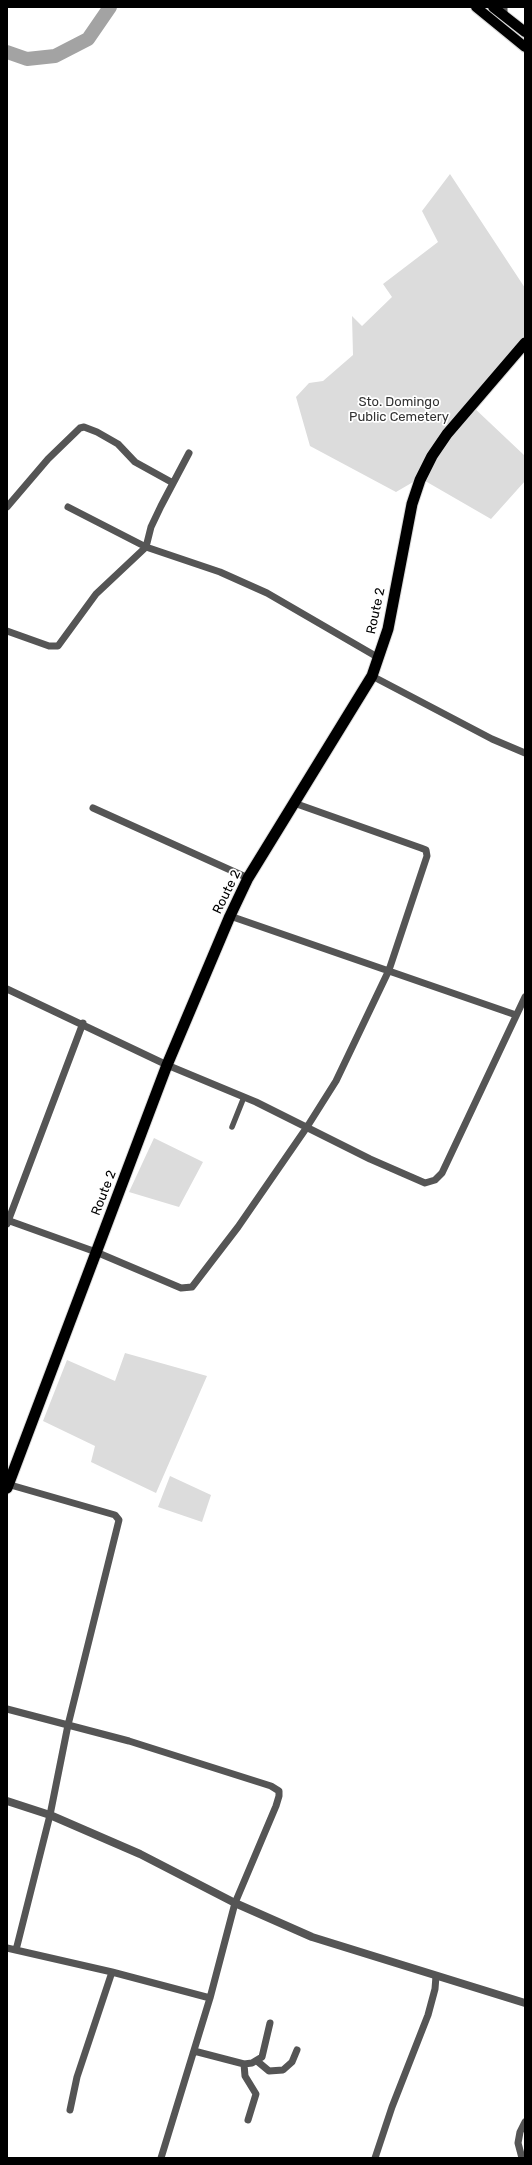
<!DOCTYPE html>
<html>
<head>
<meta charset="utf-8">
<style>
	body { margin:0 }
	#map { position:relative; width:532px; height:2165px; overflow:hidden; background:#fff; font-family:Rubik,sans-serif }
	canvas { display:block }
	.frame { position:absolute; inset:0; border:8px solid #000; pointer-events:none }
</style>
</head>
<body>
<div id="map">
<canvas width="532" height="2165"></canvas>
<div class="frame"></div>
</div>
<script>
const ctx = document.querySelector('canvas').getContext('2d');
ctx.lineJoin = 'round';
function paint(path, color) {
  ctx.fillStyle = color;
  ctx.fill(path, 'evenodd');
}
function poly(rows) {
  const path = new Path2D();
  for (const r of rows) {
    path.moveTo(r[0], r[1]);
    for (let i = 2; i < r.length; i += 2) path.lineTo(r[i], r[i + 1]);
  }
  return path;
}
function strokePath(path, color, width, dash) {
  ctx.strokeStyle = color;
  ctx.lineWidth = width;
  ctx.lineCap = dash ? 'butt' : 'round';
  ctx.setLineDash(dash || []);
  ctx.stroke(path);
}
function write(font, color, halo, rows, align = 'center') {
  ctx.font = font + ' Rubik,sans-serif';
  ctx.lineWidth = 3.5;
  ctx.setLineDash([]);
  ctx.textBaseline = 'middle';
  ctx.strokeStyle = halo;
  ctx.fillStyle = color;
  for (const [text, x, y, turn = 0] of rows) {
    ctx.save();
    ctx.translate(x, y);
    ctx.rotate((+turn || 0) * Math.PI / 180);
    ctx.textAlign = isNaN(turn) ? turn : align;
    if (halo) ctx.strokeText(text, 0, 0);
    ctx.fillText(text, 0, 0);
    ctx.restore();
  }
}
paint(poly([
	[450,174,525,288,525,339,471,405,525,456,525,481,491,519,420,478,396,492,310,446,296,397,309,383,323,381,353,355,352,316,362,326,392,297,383,284,438,242,422,211],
	[154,1138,203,1162,179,1207,129,1192],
	[125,1353,207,1376,156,1493,91,1462,95,1446,43,1421,67,1360,115,1381],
	[170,1476,211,1495,202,1522,158,1507]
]), '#dcdcdc');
strokePath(poly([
	[7,52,27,59,55,56,88,39,110,7]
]), '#a3a3a3', 14);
const primary = poly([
	[476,7,525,47],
	[493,7,525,32]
]);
const trunk = poly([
	[7,1488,167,1065,230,916,248,878,372,676,388,629,412,504,420,480,432,456,447,434,525,343]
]);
strokePath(primary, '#dbdbdb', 12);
strokePath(trunk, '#dbdbdb', 13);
strokePath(poly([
	[232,1127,244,1097]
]), '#555', 5.5);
strokePath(poly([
	[504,7,504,16],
	[7,507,48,459,80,428,84,427,97,432,118,444,135,462,173,483],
	[68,507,146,547,151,527,161,506,189,453],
	[7,631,49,646,58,646,96,594,146,547,220,572,267,593,379,658],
	[372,676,492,739,525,753],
	[93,808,248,878],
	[230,916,516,1015],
	[7,989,167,1065,256,1102,370,1159,425,1183,435,1180,442,1173,525,997],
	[7,1220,96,1252,181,1288,192,1287,238,1227,307,1127,336,1081,389,970,427,856,426,850,421,848,294,803],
	[7,1224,83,1023],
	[7,1484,115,1515,119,1520,68,1725,50,1815,16,1950],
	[7,1709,129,1741,271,1786,279,1791,279,1796,276,1806,235,1903,210,1998,161,2158],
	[7,1948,112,1972,210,1998],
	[194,2051,244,2064,252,2063,262,2057,270,2023],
	[257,2061,269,2071,283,2070,292,2062,297,2050],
	[244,2064,245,2076,256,2094,248,2120],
	[70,2110,77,2077,112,1972],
	[375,2158,392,2107,428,2015,435,1989,436,1976],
	[522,2158,518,2143,520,2132,525,2122]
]), '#555', 7);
strokePath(poly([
	[7,1801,50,1815,140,1854,235,1903,312,1937,525,2003]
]), '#555', 8);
strokePath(primary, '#000', 10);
strokePath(trunk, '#000', 11);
write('13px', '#333', '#fff', [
	["Sto. Domingo",399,402],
	["Public Cemetery",399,417]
]);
write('13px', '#000', '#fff', [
	["Route 2",376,611,-78],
	["Route 2",227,892,-64],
	["Route 2",104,1193,-69]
]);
</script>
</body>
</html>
